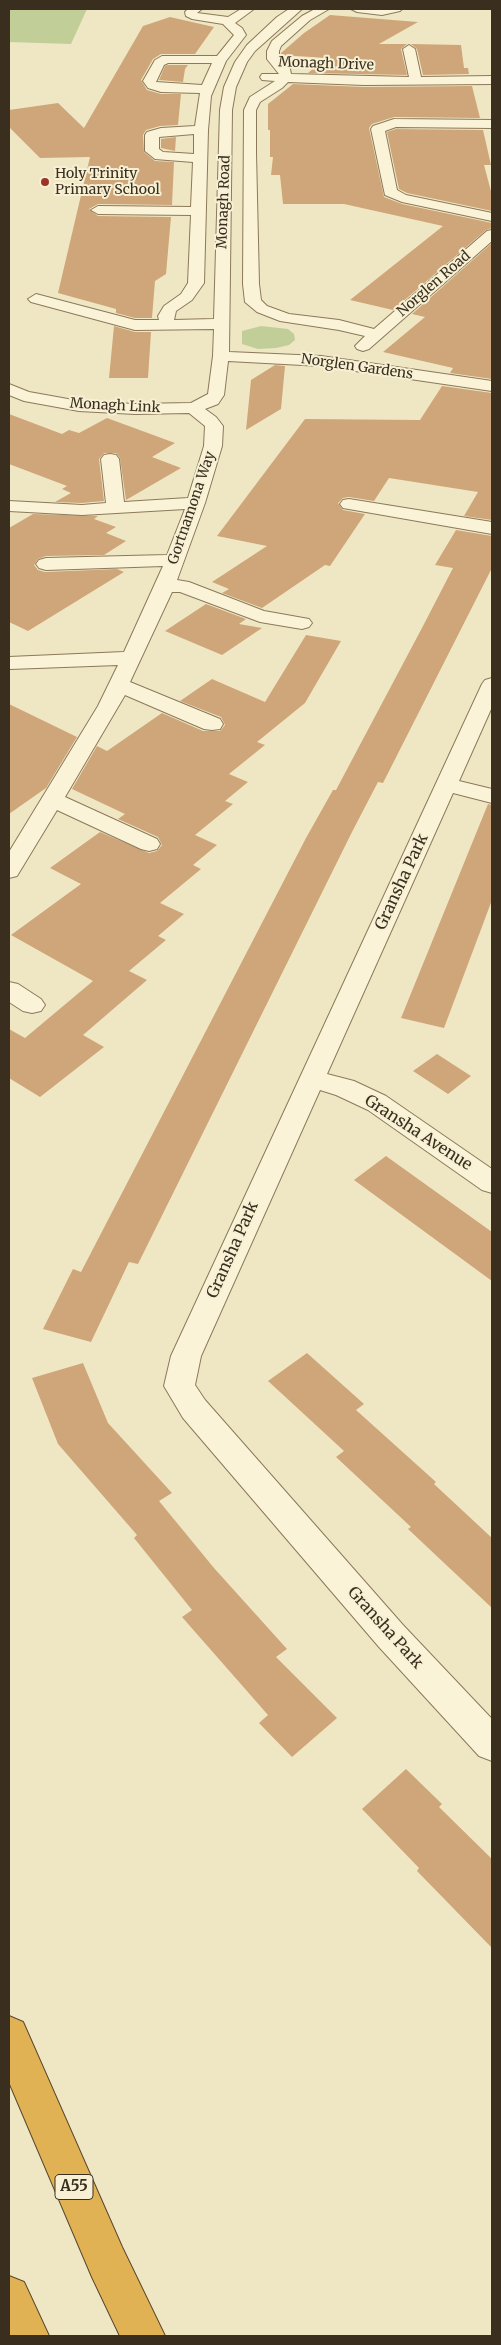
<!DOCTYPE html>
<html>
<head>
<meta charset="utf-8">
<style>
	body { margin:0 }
	#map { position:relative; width:501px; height:2345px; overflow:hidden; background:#efe7c4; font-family:Merriweather,serif }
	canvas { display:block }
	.frame { position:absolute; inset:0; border:10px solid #3a2f1e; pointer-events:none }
</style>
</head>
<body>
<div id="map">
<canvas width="501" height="2345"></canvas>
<div class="frame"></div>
</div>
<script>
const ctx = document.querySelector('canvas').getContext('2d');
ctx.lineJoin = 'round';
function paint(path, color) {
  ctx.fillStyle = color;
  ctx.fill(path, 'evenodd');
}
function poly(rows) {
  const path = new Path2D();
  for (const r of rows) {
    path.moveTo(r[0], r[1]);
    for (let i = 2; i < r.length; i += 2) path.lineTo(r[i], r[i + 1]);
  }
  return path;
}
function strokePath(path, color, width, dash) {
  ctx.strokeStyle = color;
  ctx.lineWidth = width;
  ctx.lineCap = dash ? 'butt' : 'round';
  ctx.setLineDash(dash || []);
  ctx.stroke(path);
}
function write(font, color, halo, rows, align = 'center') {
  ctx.font = font + ' Merriweather,serif';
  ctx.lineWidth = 4;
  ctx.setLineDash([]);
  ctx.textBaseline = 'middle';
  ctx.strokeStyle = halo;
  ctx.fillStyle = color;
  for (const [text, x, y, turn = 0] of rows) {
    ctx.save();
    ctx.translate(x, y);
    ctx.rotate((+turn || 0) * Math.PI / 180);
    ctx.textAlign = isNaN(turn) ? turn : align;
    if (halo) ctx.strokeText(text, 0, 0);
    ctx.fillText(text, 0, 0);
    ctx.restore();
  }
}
paint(poly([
	[9,9,87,9,71,44,9,42],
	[261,326,288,329,294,334,295,340,289,345,276,348,258,349,242,344,242,331]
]), '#c2ce98');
paint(poly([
	[330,15,418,22,379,44,407,44,401,49,407,75,308,73,326,58,281,55,281,53,304,33],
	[170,17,214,27,195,54,161,54,153,59,141,80,147,90,161,94,181,94,178,125,160,126,146,130,143,135,144,152,155,161,174,162,172,205,98,204,89,209,98,216,171,217,166,274,155,281,152,318,135,318,116,313,116,309,58,293,90,157,40,158,9,127,9,110,58,103,84,128,143,26],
	[411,44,461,45,464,68,468,68,469,74,423,75,417,49],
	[168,65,188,65,185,69,183,82,159,80,165,66],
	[293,84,364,87,472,86,480,118,394,117,372,124,369,128,384,197,402,204,492,223,492,228,486,230,393,310,350,300,443,226,344,204,283,204,280,175,271,175,273,157,270,157,270,130,268,130,268,104],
	[396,129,483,130,491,165,484,165,492,195,492,211,407,193,399,189,387,132],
	[176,137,175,151,161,148,161,139],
	[492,243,492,379,450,373,453,368,383,352,425,317,412,314],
	[114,326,135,332,151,332,148,378,109,378],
	[275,365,285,366,281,409,246,430,251,380],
	[442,386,492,393,492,520,464,516,478,492,389,478,374,501,349,497,343,498,338,503,343,510,365,514,330,566,325,565,262,608,222,593,229,589,212,582,267,546,217,536,305,419,420,420],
	[9,414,62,434,69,430,79,433,107,418,175,443,152,457,181,468,126,500,120,458,116,453,104,453,99,459,104,501,82,503,55,502,71,493,62,489,67,486,9,464],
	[33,514,98,516,94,519,116,527,106,533,126,541,104,555,46,556,38,559,34,565,38,570,45,572,117,569,124,572,28,631,9,622,9,528],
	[456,530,492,536,492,568,383,783,378,782,352,832,138,1264,129,1262,91,1342,43,1329,73,1269,81,1272,306,838,333,790,336,790,423,626,453,568,435,565],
	[206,604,246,619,239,624,262,628,222,655,165,631],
	[306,635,341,641,305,703,257,742,265,745,229,774,248,782,225,801,233,804,195,835,217,845,193,865,201,869,160,903,184,914,158,936,166,940,129,971,147,980,83,1035,104,1047,40,1097,9,1078,9,1029,25,1038,93,981,11,935,81,884,50,868,100,832,149,853,157,851,162,845,158,837,118,819,125,814,72,789,97,746,107,751,162,713,203,731,220,731,225,725,221,717,180,701,212,679,265,702],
	[9,704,77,737,46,788,9,814],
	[488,804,492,805,492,900,444,1028,401,1018],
	[437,1054,471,1076,448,1094,413,1071],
	[386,1156,492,1232,492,1281,354,1180],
	[307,1353,364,1404,356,1410,436,1482,434,1484,492,1538,492,1608,408,1529,411,1527,336,1457,344,1451,268,1381],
	[83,1363,108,1423,172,1493,159,1501,214,1568,287,1649,276,1657,337,1718,292,1757,259,1723,268,1715,182,1617,192,1610,134,1538,137,1535,58,1444,32,1378],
	[406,1769,442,1804,439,1807,492,1859,492,1948,417,1871,419,1868,362,1809]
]), '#cfa679');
const minor = poly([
	[202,9,197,13,228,17,241,9,254,9,235,23,242,28,246,35,226,61,211,96,208,130,204,283,192,300,176,311,174,320,214,319,220,110,224,87,235,62,247,45,277,17,289,9,302,9,255,51,247,62,236,87,232,110,229,352,321,356,492,381,492,391,321,366,228,361,224,395,218,404,205,409,216,417,223,426,222,446,205,503,177,580,189,582,264,611,309,619,312,623,309,627,302,629,260,622,180,592,172,592,130,682,220,719,223,724,220,729,212,730,204,729,125,695,65,797,157,839,160,844,157,849,149,851,141,849,57,810,17,876,9,878,9,852,98,706,118,665,10,669,9,657,124,652,163,566,46,570,39,568,36,564,39,560,46,558,167,555,185,509,82,515,9,511,9,501,82,505,106,503,101,459,104,455,110,454,116,455,119,459,124,502,188,498,204,446,205,426,189,413,135,414,79,411,24,401,9,395,9,384,29,392,79,401,135,404,191,403,208,394,213,356,214,329,135,330,31,302,28,299,36,294,135,320,159,320,158,316,164,306,181,294,188,283,191,215,98,214,91,210,98,206,191,207,193,162,155,159,145,151,145,135,147,132,161,128,195,126,200,93,161,92,148,88,143,81,155,60,162,56,217,56,234,35,223,24,192,19,186,16,185,12,188,9,202,9],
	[168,63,212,63,202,85,156,82,164,65,168,63],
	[194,134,194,154,163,152,159,149,159,137,194,134],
	[315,9,329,9,310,20,281,46,279,51,279,58,290,69,291,74,409,77,403,49,409,45,415,49,421,77,492,76,492,84,364,85,288,82,282,88,260,102,256,110,256,153,259,284,261,300,267,306,289,314,339,320,374,329,487,231,492,230,492,241,369,349,363,351,357,349,355,346,365,336,339,330,280,321,257,312,245,302,243,284,244,110,250,97,275,81,262,80,260,77,262,74,279,74,267,59,267,51,272,41,302,16,315,9],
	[351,9,402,9,400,11,382,15,357,12,351,9],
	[394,119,492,120,492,128,396,127,385,131,397,190,406,195,492,213,492,221,402,202,385,195,371,129,373,126,394,119],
	[349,499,492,522,492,534,343,508,340,504,343,500,349,499],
	[492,678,492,707,459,781,492,789,492,803,453,793,327,1074,354,1081,386,1096,492,1169,492,1193,482,1190,368,1110,336,1095,320,1090,201,1356,195,1385,205,1400,403,1625,492,1719,492,1761,479,1756,379,1647,183,1418,164,1386,171,1356,482,684,485,680,492,678],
	[9,982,18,984,41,999,45,1005,41,1011,32,1013,23,1011,9,1002,9,982]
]);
const highway = poly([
	[9,2016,23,2022,122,2247,165,2336,120,2336,92,2277,9,2082,9,2016],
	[9,2276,24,2282,49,2336,9,2336,9,2276]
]);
strokePath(minor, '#8b795a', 2);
strokePath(highway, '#59472e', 2);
paint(minor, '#faf3d8');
paint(highway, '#e0b253');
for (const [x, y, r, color] of [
	[45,182,5,"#9c3428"]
]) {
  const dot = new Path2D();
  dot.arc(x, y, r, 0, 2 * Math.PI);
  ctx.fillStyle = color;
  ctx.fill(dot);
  strokePath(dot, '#f7f0d4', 2);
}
write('14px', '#3a2f1e', '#f7f0d4', [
	["Monagh Drive",326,64,2],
	["Monagh Road",224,202,-88],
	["Norglen Road",434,284,-41],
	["Norglen Gardens",357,367,8],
	["Monagh Link",115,406,3],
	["Gortnamona Way",192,508,-71]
]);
write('14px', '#3a2f1e', '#f7f0d4', [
	["Holy Trinity",55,174],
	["Primary School",55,190]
], 'left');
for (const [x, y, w] of [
	[74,2187,38]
]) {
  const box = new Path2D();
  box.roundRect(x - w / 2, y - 12.5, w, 25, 4);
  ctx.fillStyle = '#f7f0d4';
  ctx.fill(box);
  strokePath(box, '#3a2f1e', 1);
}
write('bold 15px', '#3a2f1e', null, [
	["A55",74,2187]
]);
write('16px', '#3a2f1e', '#f7f0d4', [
	["Gransha Park",402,882,-65],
	["Gransha Avenue",418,1133,33],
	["Gransha Park",233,1250,-66],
	["Gransha Park",385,1628,48]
]);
</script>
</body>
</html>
